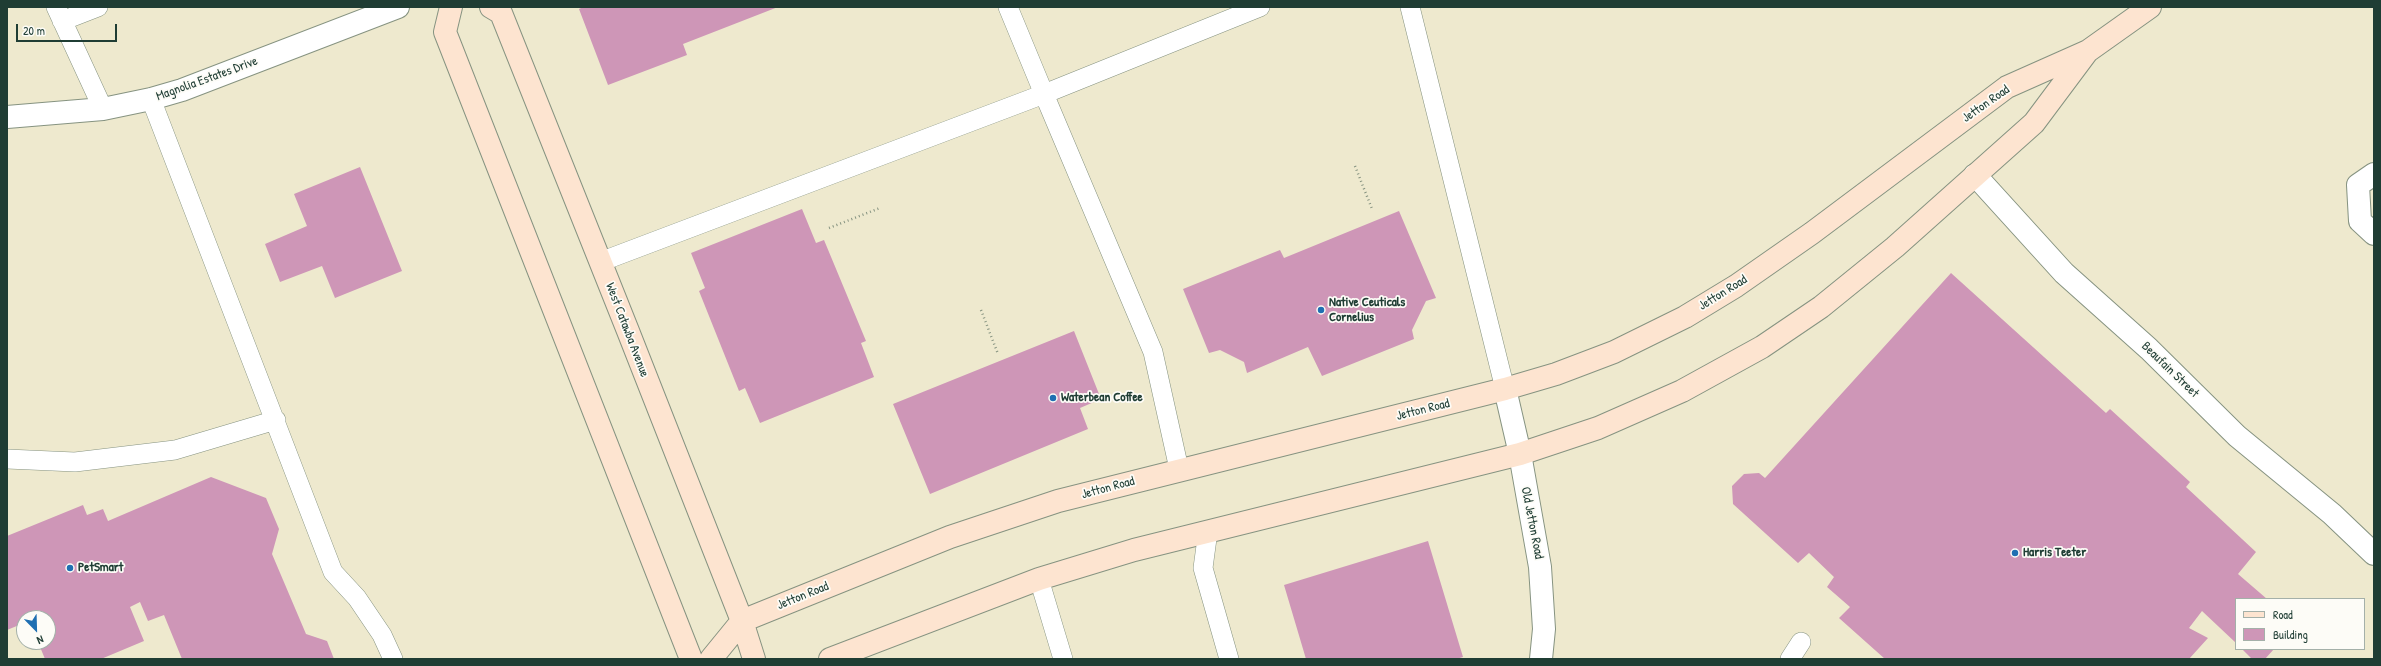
<!DOCTYPE html>
<html>
<head>
<meta charset="utf-8">
<style>
	body { margin:0 }
	#map { position:relative; width:2381px; height:666px; overflow:hidden; background:#eee9ce; font-family:"Patrick Hand",sans-serif }
	canvas { display:block }
	.frame { position:absolute; inset:0; border:8px solid #1f3d34; pointer-events:none }
	.legend { position:absolute; left:2235px; top:598px; width:130px; height:52px; box-sizing:border-box; background:#fdfcf7; border:1px solid #a4b0a9; margin:0; padding:5px 7px; list-style:none; font-size:12px; color:#1f3d34 }
	.legend li { display:flex; align-items:center; gap:8px; height:20px }
	.legend b { width:20px; border:1px solid #a4b0a9 }
	.north { position:absolute; left:16px; top:610px; width:40px; height:40px; box-sizing:border-box; background:#fdfcf7; border:1px solid #a4b0a9; border-radius:50%; rotate:157deg; font-size:11px; font-weight:700; line-height:16px; text-align:center; color:#1f3d34 }
	.north::after { content:''; display:block; margin:auto; width:14px; height:18px; background:#1f6fb2; clip-path:polygon(50% 0,100% 100%,50% 72%,0 100%) }
	.scale { position:absolute; left:16px; top:24px; width:101px; height:18px; box-sizing:border-box; border:2px solid #1f3d34; border-top:0; padding-left:5px; font-size:12px; line-height:14px; white-space:nowrap; color:#1f3d34; -webkit-text-stroke:3px #fdfcf7; paint-order:stroke }
</style>
</head>
<body>
<div id="map">
<canvas width="2381" height="666"></canvas>
<div class="frame"></div>
<ul class="legend">
<li><b style="height:5px;background:#fde4d0"></b>Road</li>
<li><b style="height:11px;background:#ce96b7"></b>Building</li>
</ul>
<div class="north">N</div>
<div class="scale">20 m</div>
</div>
<script>
const ctx = document.querySelector('canvas').getContext('2d');
ctx.lineJoin = 'round';
function paint(path, color) {
  ctx.fillStyle = color;
  ctx.fill(path, 'evenodd');
}
function poly(rows) {
  const path = new Path2D();
  for (const r of rows) {
    path.moveTo(r[0], r[1]);
    for (let i = 2; i < r.length; i += 2) path.lineTo(r[i], r[i + 1]);
  }
  return path;
}
function strokePath(path, color, width, dash) {
  ctx.strokeStyle = color;
  ctx.lineWidth = width;
  ctx.lineCap = dash ? 'butt' : 'round';
  ctx.setLineDash(dash || []);
  ctx.stroke(path);
}
function write(font, color, halo, rows, align = 'center') {
  ctx.font = font + ' "Patrick Hand",sans-serif';
  ctx.lineWidth = 3.5;
  ctx.setLineDash([]);
  ctx.textBaseline = 'middle';
  ctx.strokeStyle = halo;
  ctx.fillStyle = color;
  for (const [text, x, y, turn = 0] of rows) {
    ctx.save();
    ctx.translate(x, y);
    ctx.rotate((+turn || 0) * Math.PI / 180);
    ctx.textAlign = isNaN(turn) ? turn : align;
    if (halo) ctx.strokeText(text, 0, 0);
    ctx.fillText(text, 0, 0);
    ctx.restore();
  }
}
paint(poly([
	[583,7,778,7,683,44,687,55,608,85,579,9],
	[360,167,402,271,335,298,322,266,280,282,265,244,307,226,294,194],
	[802,209,816,243,824,240,866,341,861,343,874,377,760,423,745,388,739,391,699,291,705,288,691,253],
	[1399,211,1436,298,1426,301,1412,330,1414,339,1322,376,1308,347,1247,373,1244,362,1220,350,1209,353,1183,289,1280,250,1284,258],
	[1951,273,2106,413,2110,409,2190,482,2186,487,2256,552,2238,574,2267,599,2236,599,2236,643,2202,611,2189,628,2208,638,2189,659,1885,659,1839,618,1850,607,1827,587,1834,577,1809,553,1798,563,1733,504,1732,486,1744,474,1759,473,1765,478],
	[1074,331,1101,399,1080,408,1088,429,930,494,893,404],
	[211,477,266,498,279,529,272,554,306,634,327,641,334,659,182,659,164,615,148,621,140,602,130,607,144,641,101,659,45,659,38,642,48,642,48,618,24,618,24,623,7,630,7,536,83,505,87,515,103,509,108,521],
	[1428,541,1463,657,1456,659,1306,659,1284,585],
	[2242,649,2274,649,2265,659,2252,659]
]), '#ce96b7');
const lane = poly([
	[56,7,103,109],
	[1008,7,1044,94,1260,7],
	[1410,7,1505,389],
	[62,21,98,7],
	[151,99,333,572,357,598,382,635,393,659],
	[600,262,1044,94,1153,352,1179,469],
	[7,459,75,462,175,450,276,420],
	[1208,531,1203,568,1229,659],
	[1039,579,1063,659],
	[1790,659,1801,642]
]);
const street = poly([
	[7,117,103,109,151,99,182,90,398,7],
	[2374,174,2358,185,2360,221,2374,234],
	[1975,175,2064,273,2149,349,2237,436,2332,514,2374,554],
	[1505,389,1520,454,1540,567,1544,629,1541,659]
]);
const secondary = poly([
	[451,7,445,32,691,659],
	[491,7,501,13,628,331,742,621,754,659],
	[711,659,742,621,950,537,1058,501,1505,389,1556,374,1614,352,1685,317,1736,286,1812,233,2007,87,2088,51,2150,7],
	[830,659,1039,579,1134,550,1520,454,1598,428,1682,391,1762,347,1821,307,1895,247,2034,123,2087,52]
]);
strokePath(lane, '#869381', 20);
strokePath(street, '#869381', 24);
strokePath(secondary, '#869381', 24);
strokePath(poly([
	[1355,166,1372,209],
	[829,228,880,208],
	[981,310,998,354]
]), '#869381', 2.5, [1, 3]);
strokePath(lane, '#fff', 19);
strokePath(street, '#fff', 22);
strokePath(secondary, '#fde4d0', 22);
for (const [x, y, r, color] of [
	[1321,310,4,"#1f6fb2"],
	[1053,398,4,"#1f6fb2"],
	[2015,553,4,"#1f6fb2"],
	[70,568,4,"#1f6fb2"]
]) {
  const dot = new Path2D();
  dot.arc(x, y, r, 0, 2 * Math.PI);
  ctx.fillStyle = color;
  ctx.fill(dot);
  strokePath(dot, '#fdfcf7', 1.5);
}
write('13px', '#1f3d34', '#fdfcf7', [
	["Magnolia Estates Drive",207,79,-20],
	["Jetton Road",1986,104,-35],
	["Jetton Road",1723,293,-32],
	["West Catawba Avenue",627,330,69],
	["Beaufain Street",2170,370,44],
	["Jetton Road",1423,410,-14],
	["Jetton Road",1108,488,-15],
	["Old Jetton Road",1532,523,79],
	["Jetton Road",803,596,-22]
]);
write('bold 13px', '#1f3d34', '#fdfcf7', [
	["Native Ceuticals",1329,303],
	["Cornelius",1329,318],
	["Waterbean Coffee",1061,398],
	["Harris Teeter",2023,553],
	["PetSmart",78,568]
], 'left');
</script>
</body>
</html>
